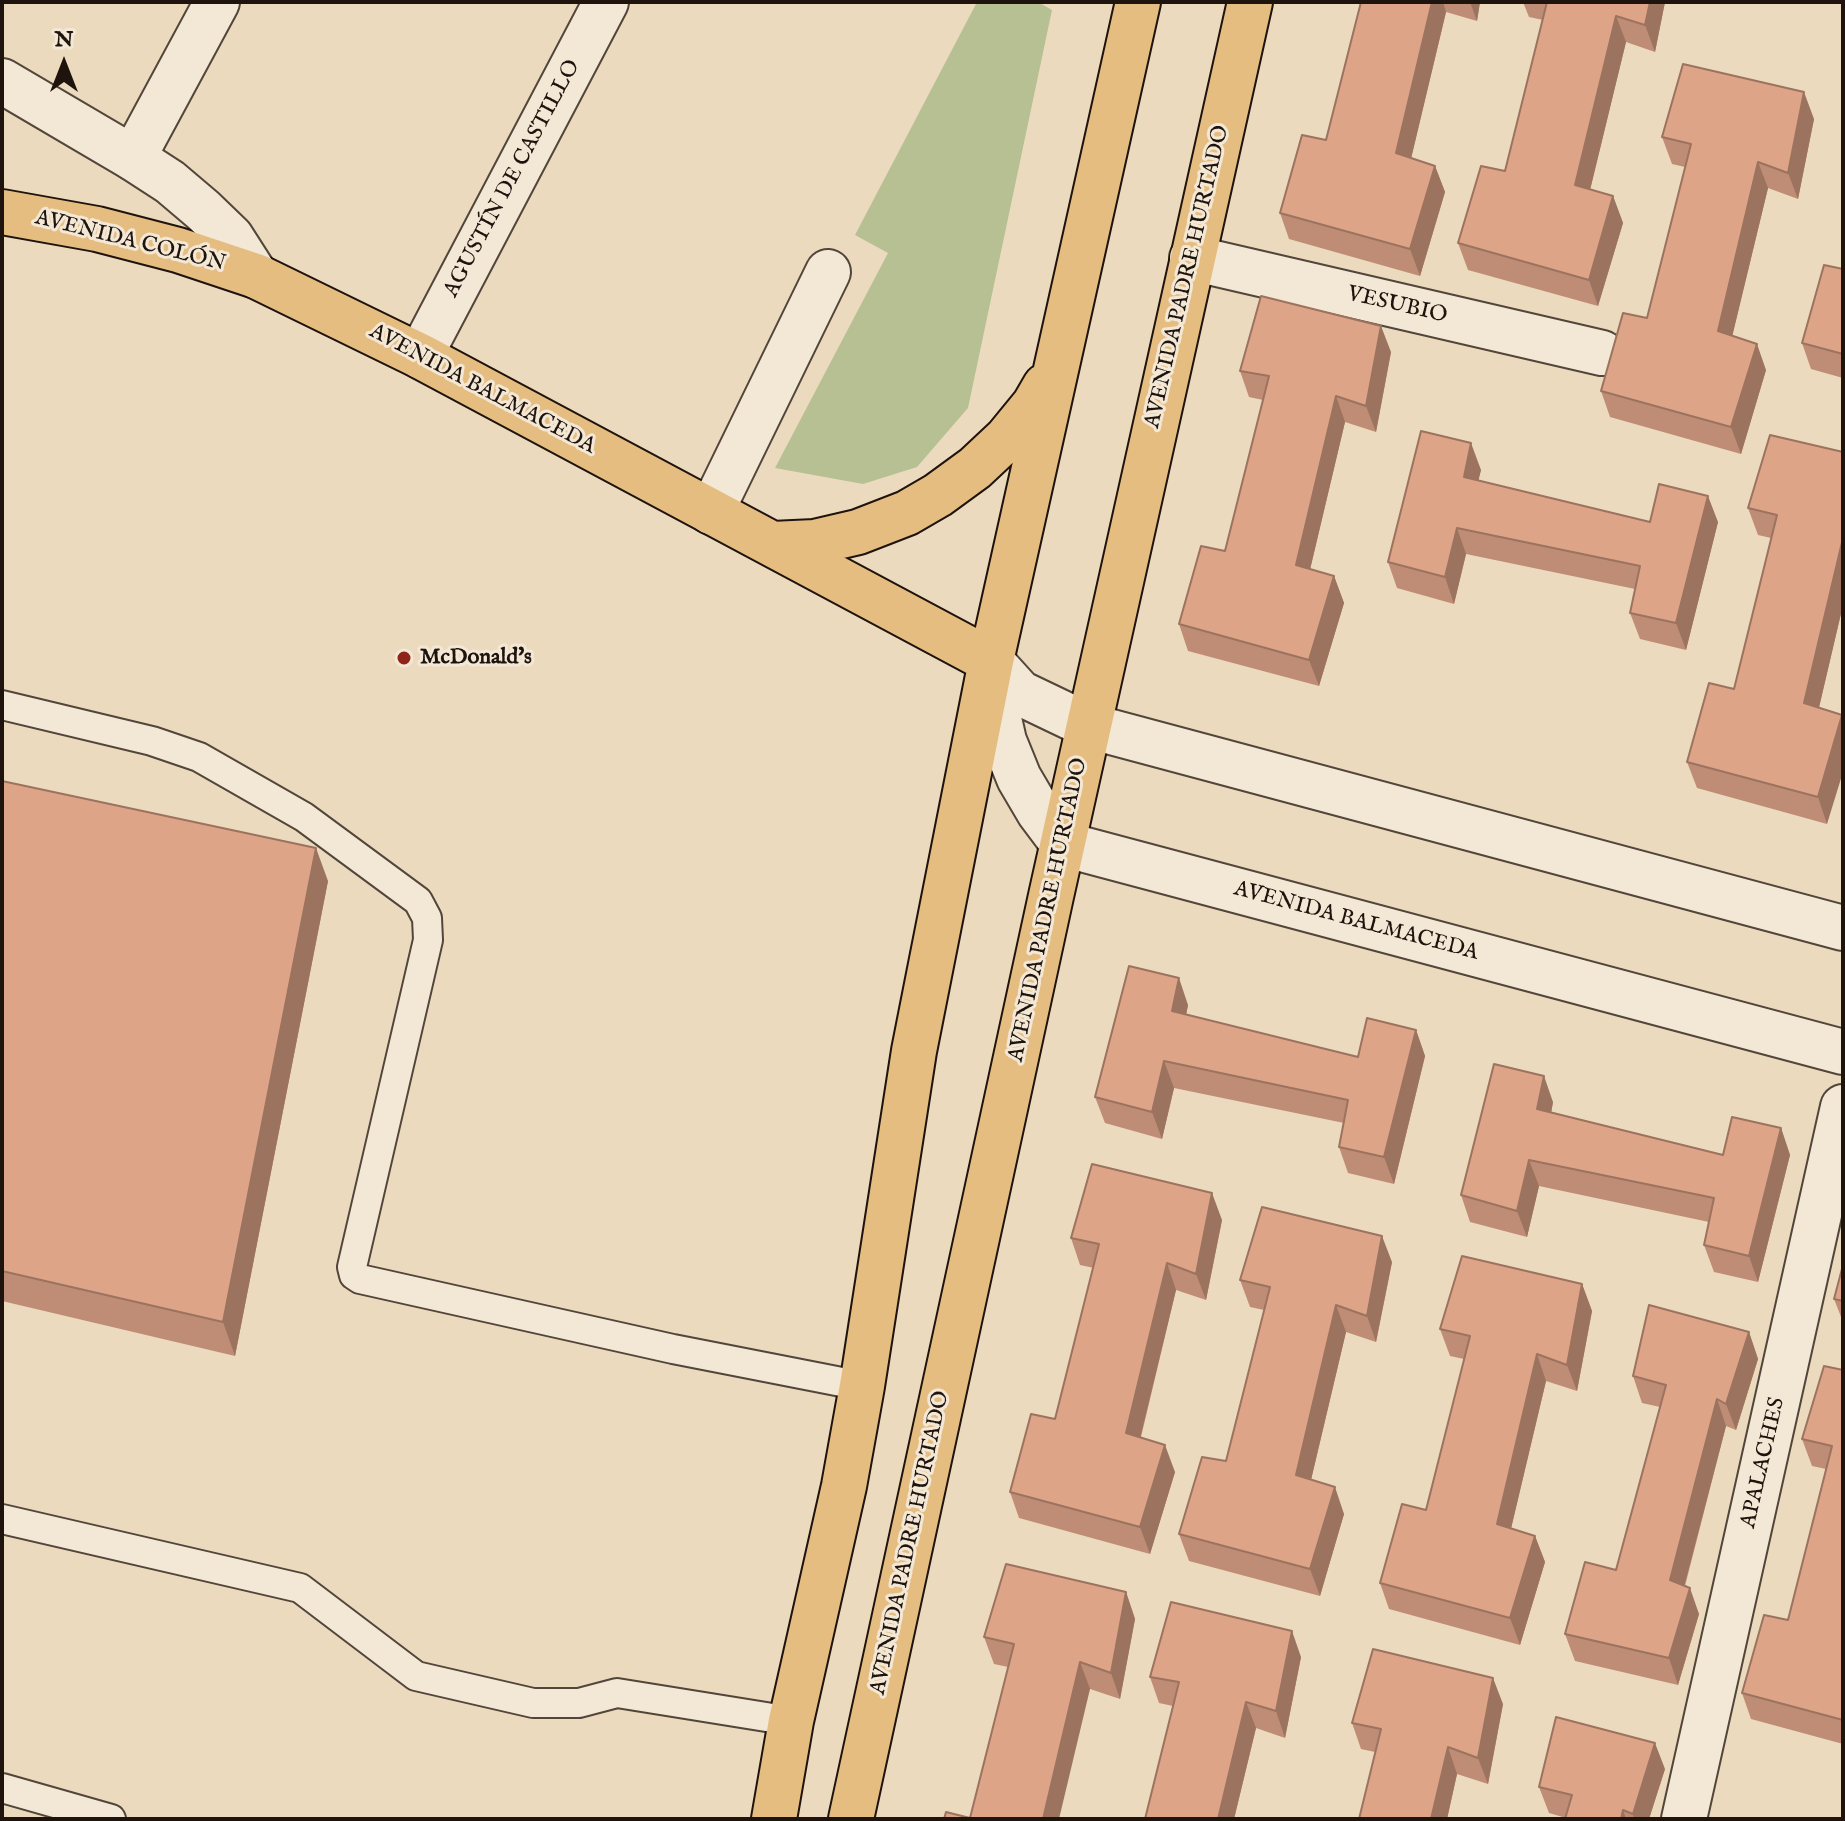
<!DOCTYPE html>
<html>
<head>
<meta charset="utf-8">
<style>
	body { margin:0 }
	#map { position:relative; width:1845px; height:1821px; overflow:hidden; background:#ecdabf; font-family:"IM FELL English",serif }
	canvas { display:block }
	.frame { position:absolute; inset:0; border:4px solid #1e140d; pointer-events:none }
	.north { position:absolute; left:24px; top:24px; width:80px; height:80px; -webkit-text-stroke:6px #f3e7d5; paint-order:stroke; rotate:0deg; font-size:22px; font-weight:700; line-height:32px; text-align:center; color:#1e140d }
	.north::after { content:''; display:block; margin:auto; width:28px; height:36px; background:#1e140d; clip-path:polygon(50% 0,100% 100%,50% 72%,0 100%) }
</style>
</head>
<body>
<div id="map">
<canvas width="1845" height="1821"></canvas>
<div class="frame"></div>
<div class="north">N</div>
</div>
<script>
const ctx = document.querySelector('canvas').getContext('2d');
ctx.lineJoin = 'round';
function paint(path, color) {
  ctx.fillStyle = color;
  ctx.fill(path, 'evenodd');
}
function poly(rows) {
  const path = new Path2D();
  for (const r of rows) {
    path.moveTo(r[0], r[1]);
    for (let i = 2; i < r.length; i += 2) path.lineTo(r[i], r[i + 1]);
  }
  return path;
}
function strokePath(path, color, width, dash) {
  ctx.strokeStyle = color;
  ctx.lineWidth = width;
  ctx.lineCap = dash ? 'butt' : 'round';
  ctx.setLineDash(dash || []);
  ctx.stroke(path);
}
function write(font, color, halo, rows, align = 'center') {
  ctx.font = font + ' "IM FELL English",serif';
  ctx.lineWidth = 6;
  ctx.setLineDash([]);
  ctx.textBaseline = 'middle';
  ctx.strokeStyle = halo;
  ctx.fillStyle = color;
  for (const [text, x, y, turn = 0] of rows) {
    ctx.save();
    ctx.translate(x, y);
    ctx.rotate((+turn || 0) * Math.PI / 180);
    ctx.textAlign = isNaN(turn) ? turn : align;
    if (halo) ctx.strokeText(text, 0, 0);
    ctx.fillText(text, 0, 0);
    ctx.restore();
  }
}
paint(poly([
	[977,2,1038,2,1052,10,968,408,917,467,863,484,775,468,888,253,855,235]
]), '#b7c092');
const service = poly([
	[2,705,152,741,199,757,304,817,418,901,427,918,428,940,352,1267,354,1275,360,1279,673,1349,862,1386],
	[2,1519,300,1588,416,1676,533,1703,579,1703,617,1693,791,1721],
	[2,1788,111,1819]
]);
const minor = poly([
	[133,158,217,2],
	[1192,258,1602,353],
	[420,356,606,2],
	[711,512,828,272],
	[1684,1819,1843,1107]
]);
const tertiary = poly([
	[2,81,133,158,170,182,203,210,231,237,256,276],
	[991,661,1020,693,1089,726,1843,928],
	[992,667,995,701,1004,741,1019,778,1039,812,1063,844,1843,1052]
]);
const primary = poly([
	[2,212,97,229,178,250,256,276,420,356,991,661],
	[772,544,815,542,858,532,907,513,938,495,975,468,1007,438,1034,405,1045,386],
	[774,1819,791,1721,844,1486,862,1386,914,1051,991,661,1138,2],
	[851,1819,1051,896,1250,2]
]);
strokePath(service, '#52463a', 32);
strokePath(minor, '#52463a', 48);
strokePath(tertiary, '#52463a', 48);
strokePath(primary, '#1e140d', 48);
strokePath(service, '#f3e7d5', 28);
strokePath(minor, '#f3e7d5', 44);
strokePath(tertiary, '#f3e7d5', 44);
strokePath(primary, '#e6bd80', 44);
paint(poly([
	[1361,2,1480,2,1477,21,1446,12,1411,158,1435,166,1445,192,1420,276,1289,239,1280,213,1326,140],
	[1523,2,1665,2,1655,52,1626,42,1590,189,1613,196,1623,223,1598,306,1468,270,1458,243,1505,171,1543,20,1529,17],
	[1814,119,1798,199,1768,188,1732,336,1766,370,1741,454,1610,417,1601,391,1647,318,1685,167,1672,164,1662,137],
	[1843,269,1843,378,1811,369,1802,343],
	[1391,352,1376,432,1345,422,1310,569,1334,576,1344,603,1319,686,1188,651,1179,624,1225,551,1263,400,1249,397,1240,371],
	[1843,452,1843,605,1819,707,1827,824,1697,788,1687,762,1734,689,1771,538,1758,535,1748,508],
	[1481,470,1478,480,1650,522,1718,522,1686,650,1640,639,1630,613,1635,589,1466,554,1454,604,1397,588,1388,562],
	[2,781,328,881,235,1356,2,1301],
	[1188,1005,1186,1014,1358,1057,1416,1030,1425,1056,1394,1184,1348,1173,1339,1147,1344,1123,1174,1088,1162,1139,1105,1123,1095,1097],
	[1553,1102,1551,1113,1723,1155,1781,1128,1790,1155,1758,1282,1714,1272,1704,1245,1709,1222,1539,1186,1527,1237,1470,1222,1461,1195],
	[1222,1220,1206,1300,1176,1290,1141,1437,1175,1472,1150,1554,1019,1518,1010,1492,1055,1419,1094,1268,1080,1265,1071,1238],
	[1392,1262,1376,1342,1346,1332,1311,1480,1344,1514,1320,1596,1189,1561,1179,1534,1226,1461,1264,1310,1250,1307,1240,1280],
	[1843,1265,1843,1322,1834,1299],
	[1582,1284,1592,1311,1577,1391,1546,1381,1511,1528,1535,1536,1545,1562,1520,1645,1389,1609,1380,1583,1426,1510,1464,1359,1450,1356,1440,1329],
	[1749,1332,1758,1359,1736,1430,1726,1426,1685,1586,1699,1614,1678,1685,1575,1661,1565,1634,1616,1570,1660,1407,1642,1403,1633,1376],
	[1843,1370,1843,1744,1751,1719,1742,1693,1788,1620,1826,1469,1812,1466,1802,1439],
	[1126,1592,1135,1619,1120,1699,1090,1689,970,1818,1008,1667,994,1664,984,1637],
	[1301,1657,1285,1738,1256,1728,1234,1819,1145,1819,1173,1706,1159,1703,1150,1677],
	[1503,1704,1488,1784,1457,1774,1447,1819,1359,1819,1375,1752,1361,1749,1352,1723],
	[1665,1769,1649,1819,1565,1819,1566,1818,1549,1813,1539,1787]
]), '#bf8d75');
paint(poly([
	[1432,2,1443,2,1446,12,1406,180,1396,153],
	[1470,2,1480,2,1477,21],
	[1650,2,1665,2,1655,52,1645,25],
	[1616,16,1626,42,1585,211,1575,185],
	[1804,92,1814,119,1798,199,1788,173],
	[1758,162,1768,188,1727,358,1718,331],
	[1435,166,1445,192,1420,276,1410,249],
	[1613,196,1623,223,1598,306,1589,280],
	[1381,326,1391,352,1376,432,1366,406],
	[1757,344,1766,370,1741,454,1731,427],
	[1336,396,1345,422,1305,591,1296,565],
	[1471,443,1481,470,1473,503,1464,477],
	[1708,496,1718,522,1686,650,1676,623],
	[1457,528,1466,554,1454,604,1445,577],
	[1843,538,1843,605,1814,729,1804,703],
	[1334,576,1344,603,1319,686,1309,660],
	[1842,715,1843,772,1827,824,1818,797],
	[316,848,328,881,235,1356,223,1322],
	[1179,978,1188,1005,1182,1037,1172,1011],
	[1416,1030,1425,1056,1394,1184,1384,1157],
	[1164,1061,1174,1088,1162,1139,1152,1112],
	[1544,1076,1553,1102,1547,1136,1537,1109],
	[1781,1128,1790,1155,1758,1282,1749,1256],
	[1529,1160,1539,1186,1527,1237,1517,1211],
	[1212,1193,1222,1220,1206,1300,1196,1274],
	[1382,1236,1392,1262,1376,1342,1367,1316],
	[1167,1263,1176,1290,1135,1459,1126,1433],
	[1582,1284,1592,1311,1577,1391,1567,1365],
	[1336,1305,1346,1332,1306,1501,1296,1475],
	[1749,1332,1758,1359,1736,1430,1726,1404],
	[1537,1354,1546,1381,1506,1550,1497,1524],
	[1717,1399,1726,1426,1679,1606,1670,1580],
	[1165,1445,1175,1472,1150,1554,1140,1527],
	[1335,1487,1344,1514,1320,1596,1310,1569],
	[1535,1536,1545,1562,1520,1645,1510,1618],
	[1690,1588,1699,1614,1678,1685,1669,1658],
	[1126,1592,1135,1619,1120,1699,1111,1673],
	[1292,1631,1301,1657,1285,1738,1276,1711],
	[1080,1662,1090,1689,1059,1819,1043,1819],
	[1493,1678,1503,1704,1488,1784,1478,1758],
	[1246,1702,1256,1728,1234,1819,1218,1819],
	[1655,1743,1665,1769,1649,1819,1634,1819,1633,1814],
	[1448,1747,1457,1774,1447,1819,1431,1819],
	[1623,1810,1626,1819,1621,1819]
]), '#9b735f');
const building = poly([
	[1361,2,1432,2,1396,153,1435,166,1410,249,1280,213,1302,135,1326,140,1361,2],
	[1547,2,1650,2,1645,25,1616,16,1575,185,1613,196,1589,280,1458,243,1481,166,1505,171,1547,2],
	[1683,64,1804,92,1788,173,1758,162,1718,331,1757,344,1731,427,1601,391,1623,313,1647,318,1691,144,1662,137,1683,64],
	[1824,265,1843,269,1843,354,1802,343,1824,265],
	[1261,296,1381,326,1366,406,1336,396,1296,565,1334,576,1309,660,1179,624,1201,546,1225,551,1269,376,1240,371,1261,296],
	[1421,431,1471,443,1464,477,1650,522,1659,484,1708,496,1676,623,1630,613,1640,566,1457,528,1445,577,1388,562,1421,431],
	[1770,435,1843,452,1843,538,1804,703,1842,715,1818,797,1687,762,1709,683,1734,689,1777,515,1748,508,1770,435],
	[2,781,316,848,223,1322,2,1271,2,781],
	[1129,966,1179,978,1172,1011,1358,1057,1367,1018,1416,1030,1384,1157,1339,1147,1348,1100,1164,1061,1152,1112,1095,1097,1129,966],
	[1494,1064,1544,1076,1537,1109,1723,1155,1732,1117,1781,1128,1749,1256,1704,1245,1714,1198,1529,1160,1517,1211,1461,1195,1494,1064],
	[1092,1164,1212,1193,1196,1274,1167,1263,1126,1433,1165,1445,1140,1527,1010,1492,1031,1414,1055,1419,1099,1244,1071,1238,1092,1164],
	[1262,1207,1382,1236,1367,1316,1336,1305,1296,1475,1335,1487,1310,1569,1179,1534,1202,1457,1226,1461,1270,1287,1240,1280,1262,1207],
	[1462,1256,1582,1284,1567,1365,1537,1354,1497,1524,1535,1536,1510,1618,1380,1583,1402,1504,1426,1510,1470,1336,1440,1329,1462,1256],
	[1843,1265,1843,1301,1834,1299,1843,1265],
	[1649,1305,1749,1332,1726,1404,1717,1399,1670,1580,1690,1588,1669,1658,1565,1634,1585,1562,1616,1570,1666,1385,1633,1376,1649,1305],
	[1824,1366,1843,1370,1843,1720,1742,1693,1764,1615,1788,1620,1832,1446,1802,1439,1824,1366],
	[1006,1564,1126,1592,1111,1673,1080,1662,1043,1819,944,1819,946,1812,970,1818,1014,1644,984,1637,1006,1564],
	[1171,1602,1292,1631,1276,1711,1246,1702,1218,1819,1145,1819,1179,1682,1150,1677,1171,1602],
	[1373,1649,1493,1678,1478,1758,1448,1747,1431,1819,1359,1819,1381,1729,1352,1723,1373,1649],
	[1556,1717,1655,1743,1633,1814,1623,1810,1621,1819,1565,1819,1572,1795,1539,1787,1556,1717]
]);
paint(building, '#dea488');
strokePath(building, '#9b735f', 2);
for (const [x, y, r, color] of [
	[404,658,8,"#8f2418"]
]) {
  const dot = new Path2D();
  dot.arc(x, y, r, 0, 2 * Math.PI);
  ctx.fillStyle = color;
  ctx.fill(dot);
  strokePath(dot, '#f3e7d5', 3);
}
write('22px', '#1e140d', '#f3e7d5', [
	["AGUSTÍN DE CASTILLO",513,179,-62],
	["AVENIDA COLÓN",130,242,14],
	["AVENIDA PADRE HURTADO",1188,277,-77],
	["VESUBIO",1397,306,13],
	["AVENIDA BALMACEDA",482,390,28],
	["AVENIDA PADRE HURTADO",1049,910,-78],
	["AVENIDA BALMACEDA",1356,922,15],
	["APALACHES",1764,1463,-77],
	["AVENIDA PADRE HURTADO",911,1543,-78]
]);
write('bold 22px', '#1e140d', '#f3e7d5', [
	["McDonald's",420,658]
], 'left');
</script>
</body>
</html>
